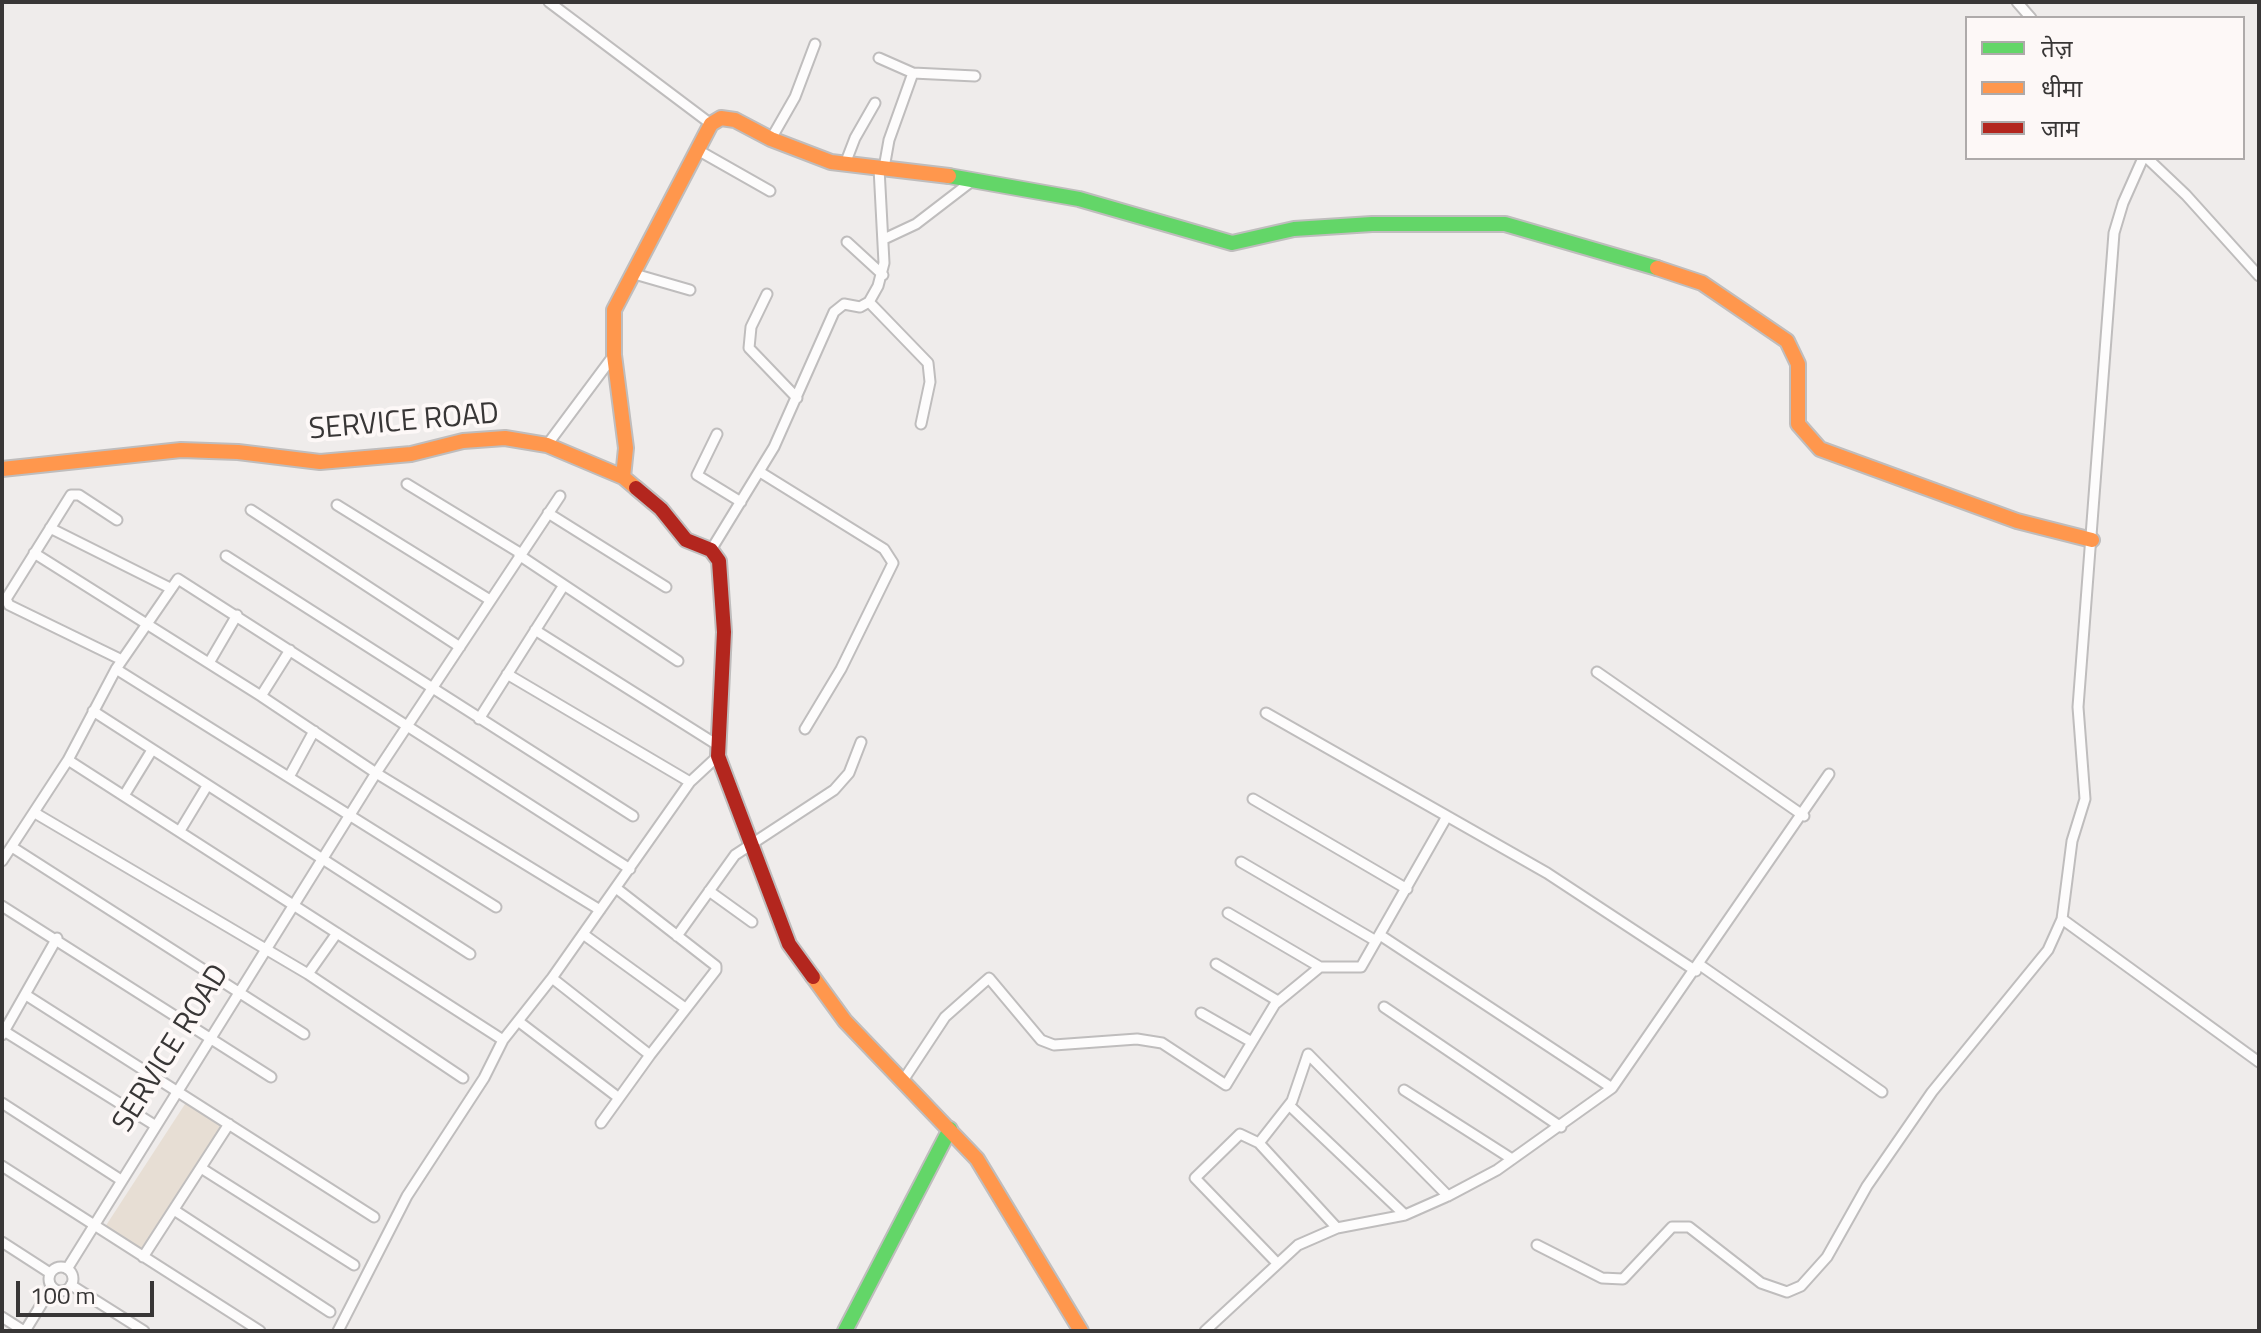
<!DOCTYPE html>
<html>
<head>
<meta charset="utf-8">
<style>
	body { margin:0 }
	#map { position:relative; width:2261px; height:1333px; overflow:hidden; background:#efeceb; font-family:"Titillium Web","Noto Sans Devanagari",sans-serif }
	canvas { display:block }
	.frame { position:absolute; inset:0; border:4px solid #383636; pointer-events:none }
	.legend { position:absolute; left:1965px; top:16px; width:280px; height:144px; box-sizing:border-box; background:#fdf8f7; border:2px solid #aeaaaa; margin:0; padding:10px 14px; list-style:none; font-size:24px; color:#383636 }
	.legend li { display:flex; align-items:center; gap:16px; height:40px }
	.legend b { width:40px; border:2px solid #aeaaaa }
	.scale { position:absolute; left:16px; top:1281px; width:138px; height:36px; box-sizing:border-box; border:4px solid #383636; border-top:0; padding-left:10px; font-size:24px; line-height:28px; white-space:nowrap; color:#383636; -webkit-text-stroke:6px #fdf8f7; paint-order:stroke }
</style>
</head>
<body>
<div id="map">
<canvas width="2261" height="1333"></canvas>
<div class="frame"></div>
<ul class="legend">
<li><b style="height:10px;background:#63d668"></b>तेज़</li>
<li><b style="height:10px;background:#ff974d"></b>धीमा</li>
<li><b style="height:10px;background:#b3261e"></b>जाम</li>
</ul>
<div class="scale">100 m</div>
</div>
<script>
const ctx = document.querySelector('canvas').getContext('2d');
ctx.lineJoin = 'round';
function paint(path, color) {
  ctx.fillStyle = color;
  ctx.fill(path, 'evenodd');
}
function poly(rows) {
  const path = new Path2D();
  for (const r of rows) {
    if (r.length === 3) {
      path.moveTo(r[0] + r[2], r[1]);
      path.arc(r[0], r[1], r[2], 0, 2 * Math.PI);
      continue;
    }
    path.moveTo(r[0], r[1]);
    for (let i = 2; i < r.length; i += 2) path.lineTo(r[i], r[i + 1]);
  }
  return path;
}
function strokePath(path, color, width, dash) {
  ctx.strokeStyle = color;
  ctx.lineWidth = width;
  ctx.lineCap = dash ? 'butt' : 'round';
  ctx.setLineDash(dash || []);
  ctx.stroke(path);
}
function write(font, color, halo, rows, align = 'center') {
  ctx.font = font + ' "Titillium Web",sans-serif';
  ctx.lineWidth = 8;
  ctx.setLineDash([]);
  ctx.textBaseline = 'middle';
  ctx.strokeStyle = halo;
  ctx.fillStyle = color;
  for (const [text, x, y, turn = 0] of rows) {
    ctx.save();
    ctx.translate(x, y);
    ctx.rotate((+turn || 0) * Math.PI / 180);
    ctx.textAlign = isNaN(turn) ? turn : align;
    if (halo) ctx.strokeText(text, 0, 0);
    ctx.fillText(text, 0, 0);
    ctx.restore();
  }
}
paint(poly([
	[187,1101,222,1124,141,1249,105,1227]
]), '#e7ded4');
const street = poly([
	[549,2,711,124],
	[2017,2,2031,18],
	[879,58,913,73,975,76],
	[771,139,795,97,815,44],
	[696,149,770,191],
	[2147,158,2186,195,2259,276],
	[845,164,855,138,875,103],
	[884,168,889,140,913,73],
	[884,239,916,224,972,181],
	[847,242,883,275],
	[631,273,690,290],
	[767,294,751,327,749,348,797,398],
	[869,302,928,363,930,382,921,424],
	[717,434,697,475,741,502],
	[547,445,614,355],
	[760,472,884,549,893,563,841,669,805,729],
	[407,484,520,553],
	[337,505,490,600],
	[251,510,460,647],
	[548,513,666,587],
	[117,520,79,495,71,495,6,599,9,605,122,660],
	[50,528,170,588],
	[711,550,774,447,834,312,844,304,860,307,869,302,878,286,884,263,879,168],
	[34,553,261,696,376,773,600,910],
	[519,555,678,661],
	[226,556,633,816],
	[535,630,719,746],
	[209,663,237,615],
	[116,669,496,907],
	[1597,672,1804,816],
	[507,674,690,782],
	[261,696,290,650],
	[93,711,470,954],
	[1266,713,1547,873,1696,971],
	[479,719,564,585],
	[68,760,503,1040],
	[289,777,314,731],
	[125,794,152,750],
	[1253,799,1407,889],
	[35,813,308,974,463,1078],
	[181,829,207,786],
	[12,847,304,1034],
	[2,861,68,760,116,669,178,579,630,869],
	[1241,862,1376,941],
	[709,891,752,922],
	[2,906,271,1077],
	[1228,913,1320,967],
	[2062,919,2259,1062],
	[583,934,685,1008],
	[1380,935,1612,1088],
	[677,936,735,855,834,790,849,773,861,742],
	[1216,964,1278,1001],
	[1700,965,1882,1092],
	[308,974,337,933],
	[552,978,650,1055,716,970,716,966,616,888],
	[26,995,374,1217],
	[1384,1007,1561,1127],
	[1201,1013,1250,1041],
	[518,1021,619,1098],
	[4,1031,156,1126],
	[2,1035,57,938],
	[904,1079,945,1017,989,978,1041,1040,1054,1045,1137,1039,1162,1043,1226,1085,1275,1004,1320,967,1361,967,1446,818],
	[1404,1090,1512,1159],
	[2,1103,121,1180],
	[1290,1106,1405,1215],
	[601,1123,650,1055],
	[1259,1143,1292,1101,1308,1054,1448,1196],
	[2,1166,260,1331],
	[201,1168,354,1265],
	[174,1210,330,1312],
	[2,1242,50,1273],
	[1537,1245,1602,1278,1623,1279,1672,1227,1689,1227,1761,1283,1787,1292,1801,1286,1827,1257,1867,1186,1932,1092,2048,950,2062,919,2072,841,2085,799,2078,707,2114,233,2123,203,2143,158],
	[143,1257,229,1124],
	[1276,1262,1195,1178,1240,1134,1259,1143,1337,1228],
	[61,1279,12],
	[67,1269,376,773,560,496],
	[71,1285,144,1331],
	[2,1317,24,1331],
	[25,1331,52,1287],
	[338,1331,407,1196,484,1078,503,1040,552,978,690,782,718,756],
	[1205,1331,1298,1245,1337,1228,1405,1215,1448,1196,1497,1170,1612,1088,1829,774]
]);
const fast = poly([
	[949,176,1079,199,1232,243,1294,229,1372,224,1505,224,1657,268],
	[845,1331,950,1129]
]);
const slow = poly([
	[1657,268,1702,283,1787,341,1798,364,1798,424,1820,449,2017,521,2092,540],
	[2,469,181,450,238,452,320,462,411,454,463,441,505,438,547,445,623,477,636,488],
	[623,477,626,448,614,355,614,310,711,124,721,118,735,120,771,139,831,162,949,176],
	[813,977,845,1021,977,1159,1081,1331]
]);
const jam = poly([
	[636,488,661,509,686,540,711,550,719,561,724,632,718,756,789,944,813,977]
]);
strokePath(street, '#bfbdbd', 13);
strokePath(fast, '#bfbdbd', 18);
strokePath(slow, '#bfbdbd', 18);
strokePath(jam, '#bfbdbd', 18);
strokePath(street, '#fdfcfc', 9);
strokePath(fast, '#63d668', 14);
strokePath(slow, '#ff974d', 14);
strokePath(jam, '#b3261e', 14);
write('30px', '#383636', '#fdf8f7', [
	["SERVICE ROAD",404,423,-5],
	["SERVICE ROAD",172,1049,-58]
]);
</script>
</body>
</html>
